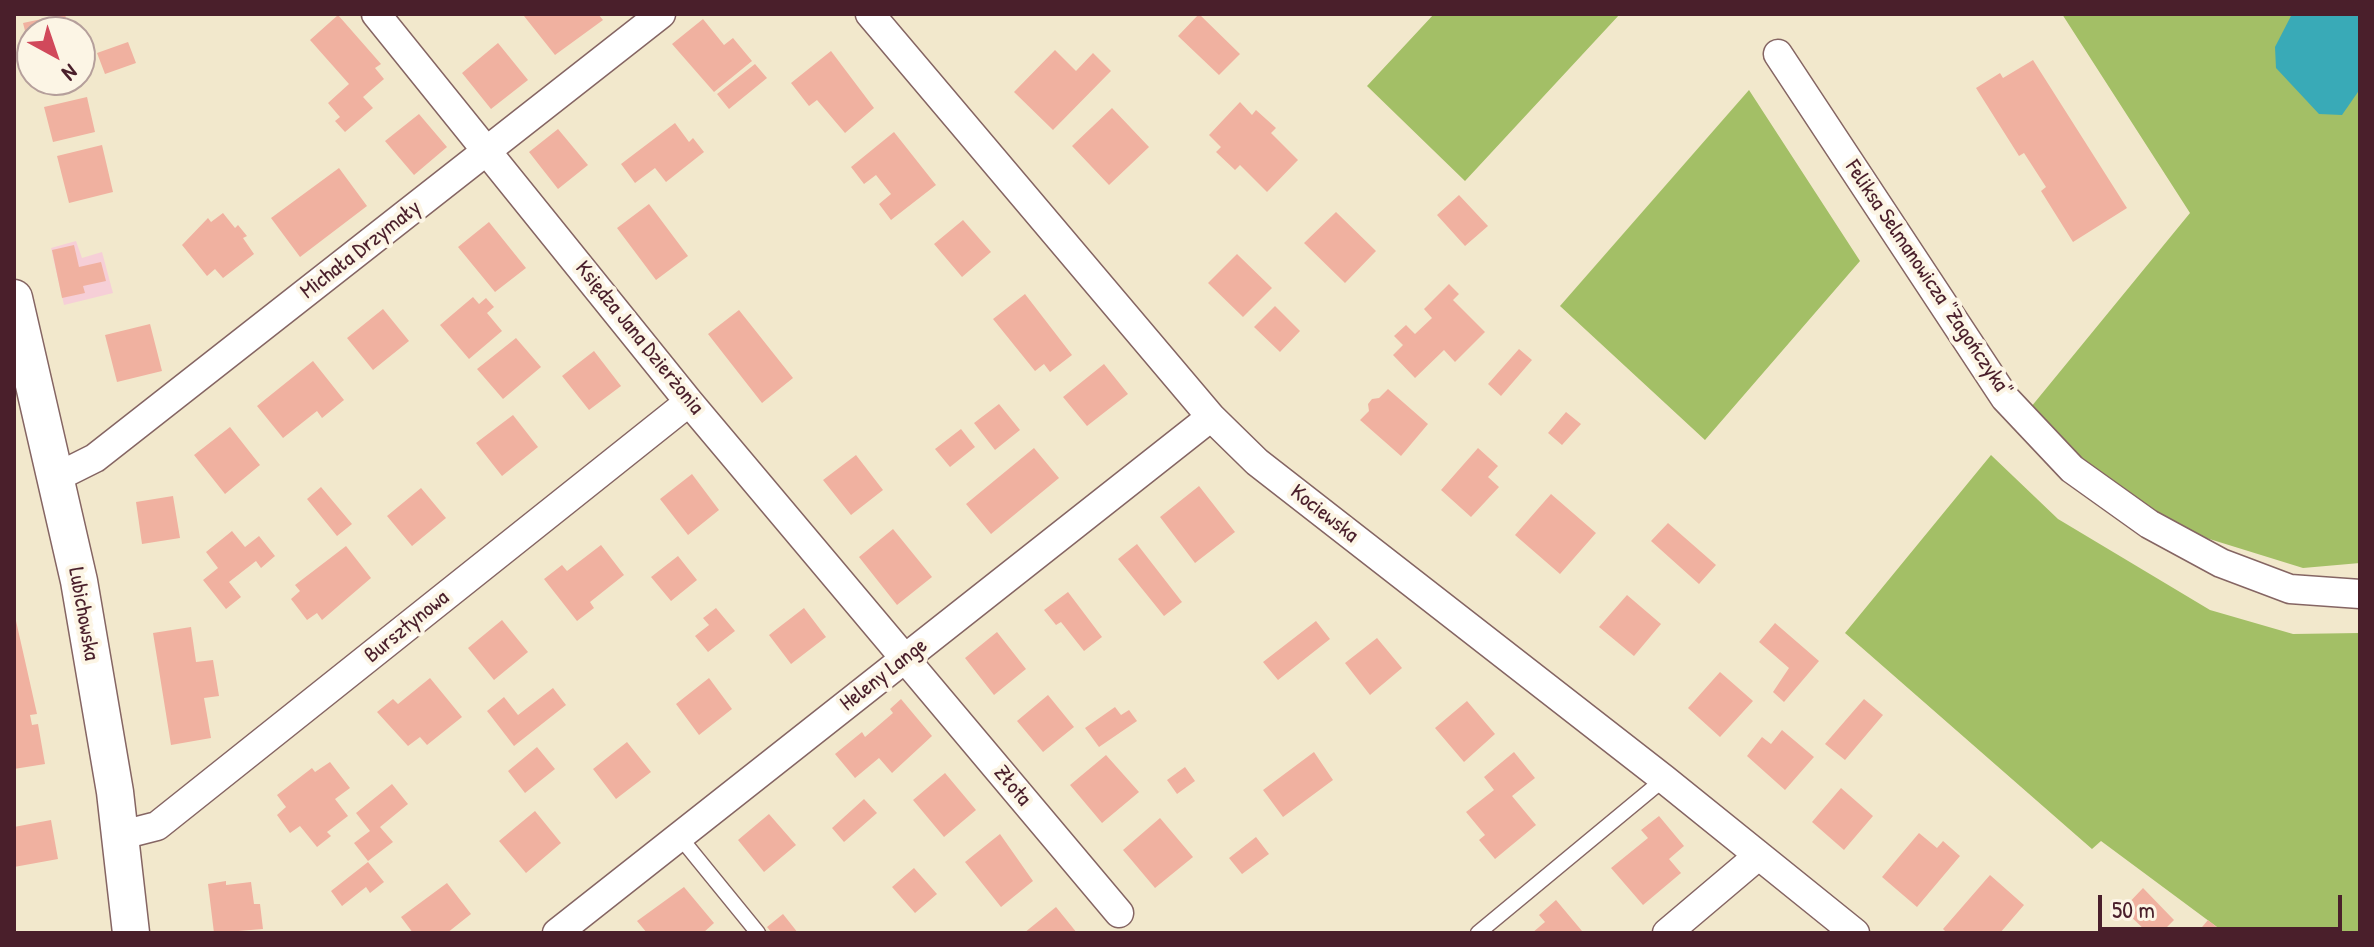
<!DOCTYPE html>
<html>
<head>
<meta charset="utf-8">
<style>
	body { margin:0 }
	#map { position:relative; width:2374px; height:947px; overflow:hidden; background:#f2e8cc; font-family:"Patrick Hand",sans-serif }
	canvas { display:block }
	.frame { position:absolute; inset:0; border:16px solid #4a1f2b; pointer-events:none }
	.north { position:absolute; left:16px; top:16px; width:80px; height:80px; box-sizing:border-box; background:#fcf5e5; border:2px solid #b59f9b; border-radius:50%; rotate:140deg; font-size:22px; font-weight:700; line-height:32px; text-align:center; color:#4a1f2b }
	.north::after { content:''; display:block; margin:auto; width:28px; height:36px; background:#d1495b; clip-path:polygon(50% 0,100% 100%,50% 72%,0 100%) }
	.scale { position:absolute; left:2098px; top:895px; width:244px; height:36px; box-sizing:border-box; border:4px solid #4a1f2b; border-top:0; padding-left:10px; font-size:24px; line-height:28px; white-space:nowrap; color:#4a1f2b; -webkit-text-stroke:6px #fcf5e5; paint-order:stroke }
</style>
</head>
<body>
<div id="map">
<canvas width="2374" height="947"></canvas>
<div class="frame"></div>
<div class="north">N</div>
<div class="scale">50 m</div>
</div>
<script>
const ctx = document.querySelector('canvas').getContext('2d');
ctx.lineJoin = 'round';
function paint(path, color) {
  ctx.fillStyle = color;
  ctx.fill(path, 'evenodd');
}
function poly(rows) {
  const path = new Path2D();
  for (const r of rows) {
    path.moveTo(r[0], r[1]);
    for (let i = 2; i < r.length; i += 2) path.lineTo(r[i], r[i + 1]);
  }
  return path;
}
function strokePath(path, color, width, dash) {
  ctx.strokeStyle = color;
  ctx.lineWidth = width;
  ctx.lineCap = dash ? 'butt' : 'round';
  ctx.setLineDash(dash || []);
  ctx.stroke(path);
}
function write(font, color, halo, rows, align = 'center') {
  ctx.font = font + ' "Patrick Hand",sans-serif';
  ctx.lineWidth = 8;
  ctx.setLineDash([]);
  ctx.textBaseline = 'middle';
  ctx.strokeStyle = halo;
  ctx.fillStyle = color;
  for (const [text, x, y, turn = 0] of rows) {
    ctx.save();
    ctx.translate(x, y);
    ctx.rotate((+turn || 0) * Math.PI / 180);
    ctx.textAlign = isNaN(turn) ? turn : align;
    if (halo) ctx.strokeText(text, 0, 0);
    ctx.fillText(text, 0, 0);
    ctx.restore();
  }
}
paint(poly([
	[76,241,82,258,102,252,113,293,64,305,51,248]
]), '#f6cfd7');
paint(poly([
	[1434,14,1620,14,1465,181,1367,86],
	[2062,14,2360,14,2360,563,2303,568,2190,533,2094,473,2031,407,2190,213],
	[1749,90,1860,261,1705,440,1560,306],
	[1991,455,2058,519,2210,610,2293,634,2360,633,2360,933,2225,933,2101,841,2092,849,1845,633]
]), '#a3bf66');
paint(poly([
	[2292,14,2360,14,2360,89,2342,115,2319,114,2276,68,2275,47]
]), '#39aab7');
paint(poly([
	[65,14,69,32,32,32,31,54,23,23],
	[526,14,598,14,603,20,555,55,524,16],
	[1199,14,1240,54,1219,75,1178,36],
	[338,15,381,64,375,68,384,79,363,97,373,108,345,132,335,121,340,117,328,103,349,84,310,40],
	[703,19,724,45,733,38,752,61,714,92,672,44],
	[128,42,136,63,105,74,97,53],
	[498,43,528,80,491,109,462,73],
	[1055,50,1076,71,1093,53,1111,71,1053,130,1014,92],
	[831,51,874,108,845,133,817,100,809,106,791,83],
	[2033,60,2127,208,2073,242,2041,191,2046,187,2024,153,2019,156,1976,88,2000,73,2003,78],
	[755,64,767,78,729,109,717,94],
	[87,97,95,132,53,142,44,107],
	[1240,102,1252,115,1256,110,1276,128,1271,133,1298,160,1267,192,1240,165,1235,170,1216,152,1221,147,1209,135],
	[1112,108,1149,147,1109,185,1072,146],
	[419,114,447,147,414,175,385,141],
	[675,123,689,142,693,138,704,152,666,182,655,168,635,183,621,164],
	[558,129,588,165,558,189,529,152],
	[894,132,936,185,891,220,879,204,891,194,876,175,864,184,851,167],
	[102,145,113,192,69,203,57,156],
	[339,168,367,206,300,257,271,218],
	[1459,195,1488,226,1465,246,1437,215],
	[649,204,688,256,656,280,617,228],
	[1336,212,1376,251,1345,283,1304,243],
	[223,213,235,228,238,225,247,236,243,238,254,254,223,278,215,269,207,276,182,245,208,218,211,222],
	[963,220,991,252,962,277,934,244],
	[489,222,526,268,495,292,458,247],
	[74,245,79,267,101,262,106,281,83,286,85,293,62,298,52,250],
	[1237,254,1272,288,1243,317,1208,283],
	[1449,284,1459,294,1453,300,1485,332,1455,362,1444,350,1415,378,1393,355,1403,345,1394,336,1406,325,1415,334,1432,318,1424,309],
	[1025,294,1072,355,1050,372,1044,364,1035,371,993,319],
	[473,297,479,304,486,298,494,307,487,313,502,331,469,359,440,325],
	[1275,306,1300,331,1280,352,1254,327],
	[383,309,409,341,373,370,347,338],
	[739,310,793,378,762,403,708,334],
	[150,324,162,371,117,382,105,335],
	[516,338,541,367,503,399,477,369],
	[1519,349,1532,360,1501,396,1488,384],
	[594,351,621,386,589,410,562,376],
	[313,361,344,400,322,418,317,411,283,438,257,406],
	[1104,364,1128,394,1087,426,1063,397],
	[1388,389,1428,424,1401,456,1360,420,1369,411,1368,404,1372,399,1379,398],
	[999,404,1020,430,995,450,974,423],
	[1566,412,1581,424,1562,445,1548,433],
	[513,415,538,447,502,476,476,443],
	[230,427,260,465,225,494,194,455],
	[961,429,975,447,950,467,935,449],
	[1034,448,1059,478,991,534,966,504],
	[1478,448,1498,466,1488,477,1499,487,1471,517,1441,490],
	[856,455,883,490,851,515,823,480],
	[692,474,719,510,688,535,660,499],
	[1199,486,1235,532,1195,563,1160,517],
	[321,487,352,524,337,536,307,499],
	[421,488,446,518,412,546,387,516],
	[1551,494,1596,533,1560,574,1515,535],
	[173,496,180,538,142,544,136,502],
	[1668,523,1716,565,1699,584,1651,541],
	[893,529,932,577,897,605,859,557],
	[232,531,245,547,259,536,275,556,261,568,256,561,229,582,241,597,226,609,203,580,218,568,206,552],
	[1137,544,1182,602,1164,616,1118,559],
	[601,545,624,575,590,602,594,608,577,621,544,579,562,565,567,571],
	[346,546,371,578,322,620,317,613,307,620,291,599,300,591,295,585],
	[678,556,697,580,671,601,651,577],
	[1068,592,1102,637,1084,651,1061,622,1056,625,1044,610],
	[1627,595,1661,624,1634,656,1599,627],
	[716,608,735,631,708,652,695,636,709,625,703,618],
	[804,608,826,637,791,664,769,635],
	[14,612,37,714,30,715,32,725,38,724,45,764,14,769],
	[502,620,528,652,494,680,468,648],
	[1316,621,1330,639,1278,680,1263,662],
	[1775,623,1819,661,1784,702,1773,692,1789,668,1759,642],
	[191,627,196,662,213,660,219,696,204,698,211,738,171,745,153,633],
	[997,632,1026,669,994,695,965,658],
	[1377,638,1402,668,1370,695,1345,663],
	[1720,672,1753,701,1720,737,1688,708],
	[430,678,462,717,427,745,420,737,408,746,377,712,393,699,398,704],
	[709,678,732,709,699,735,676,704],
	[553,688,566,705,514,746,487,711,504,697,518,715],
	[1048,695,1074,727,1043,752,1017,721],
	[901,699,932,736,892,773,879,758,855,778,835,754,862,732,865,737,893,713,890,709],
	[1864,699,1883,715,1845,760,1825,744],
	[1467,701,1495,734,1464,762,1435,728],
	[1115,707,1121,715,1129,710,1137,721,1099,747,1085,728],
	[1782,730,1814,757,1785,790,1747,756,1762,737,1771,744],
	[627,742,651,772,616,799,593,769],
	[537,747,555,769,525,793,508,771],
	[1314,752,1333,780,1283,817,1263,790],
	[1514,752,1535,778,1512,796,1536,825,1495,859,1479,840,1485,835,1466,812,1494,790,1484,777],
	[1106,755,1139,792,1102,823,1070,785],
	[330,762,350,788,335,799,348,816,327,832,331,836,317,847,300,826,290,833,277,815,286,807,277,795,312,768,315,772],
	[1185,767,1195,781,1177,794,1167,780],
	[945,773,976,810,944,837,913,800],
	[392,784,408,804,380,827,393,842,368,861,354,843,370,831,356,813],
	[1841,788,1873,816,1844,850,1812,822],
	[864,799,877,813,844,842,832,828],
	[535,811,561,843,526,873,499,841],
	[769,814,796,845,764,872,738,840],
	[1659,816,1684,846,1669,859,1681,873,1643,905,1611,868,1648,838,1641,830],
	[1160,818,1193,857,1155,888,1123,850],
	[51,820,58,859,14,867,14,827],
	[1919,833,1937,848,1943,841,1960,856,1917,907,1882,877],
	[1000,834,1033,881,1001,907,965,862],
	[1256,837,1269,854,1242,874,1229,858],
	[368,862,384,882,370,893,366,887,342,906,331,891],
	[914,868,937,894,915,913,892,887],
	[1990,875,2024,905,2000,933,1947,933,1943,929],
	[226,881,226,885,251,882,254,904,260,904,263,929,214,933,208,884],
	[447,883,471,914,447,933,413,933,401,917],
	[684,887,714,923,703,933,647,933,637,921],
	[2143,888,2174,920,2161,933,2148,933,2123,909],
	[1556,900,1582,931,1532,933,1545,922,1539,915],
	[1056,907,1077,933,1024,933],
	[783,914,798,933,772,933,767,927],
	[2208,920,2224,933,2197,933]
]), '#f0b1a0');
const service = poly([
	[679,836,758,933],
	[1478,933,1664,779]
]);
const minor = poly([
	[376,14,689,402,1119,913],
	[870,14,1211,417,1257,462,1664,779,1855,933],
	[1778,54,2005,398,2072,469,2149,524,2221,563,2290,589,2360,594],
	[55,478,95,458,661,14],
	[118,836,157,826,689,402],
	[557,933,1211,417],
	[1667,933,1758,856]
]);
const tertiary = poly([
	[14,298,79,581,115,792,131,933]
]);
strokePath(service, '#856563', 17);
strokePath(minor, '#856563', 31);
strokePath(tertiary, '#856563', 39);
strokePath(service, '#fff', 14);
strokePath(minor, '#fff', 28);
strokePath(tertiary, '#fff', 36);
write('22px', '#4a1f2b', '#fcf5e5', [
	["Michała Drzymały",361,250,-38],
	["Feliksa Selmanowicza \"Zagończyka\"",1928,279,56],
	["Księdza Jana Dzierżonia",639,338,51],
	["Kociewska",1324,514,38],
	["Lubichowska",83,614,80],
	["Bursztynowa",407,627,-39],
	["Heleny Lange",884,675,-38],
	["Złota",1012,786,50]
]);
</script>
</body>
</html>
